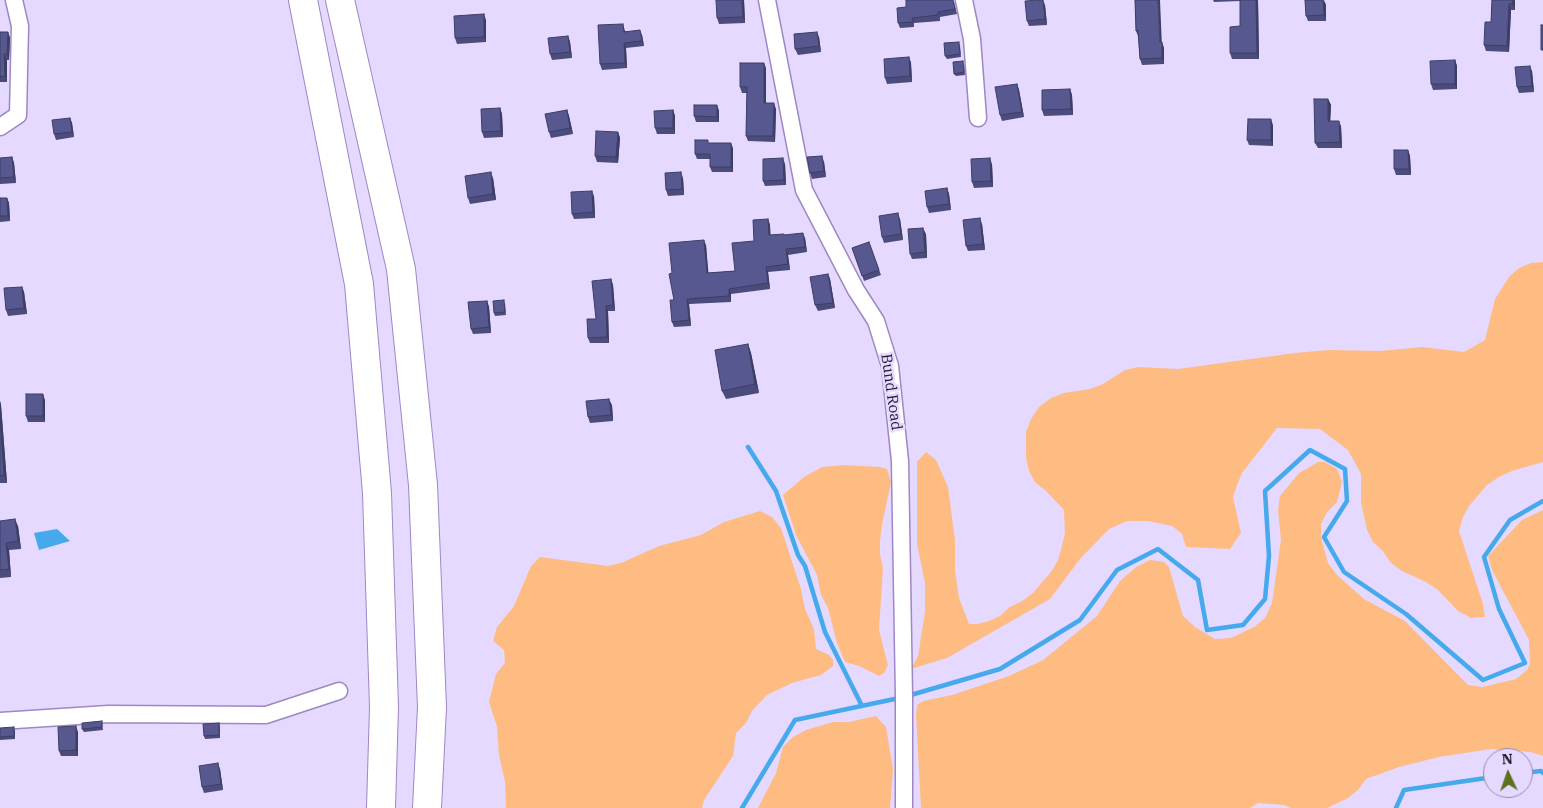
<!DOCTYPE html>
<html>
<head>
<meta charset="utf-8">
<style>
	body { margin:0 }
	#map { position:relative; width:1543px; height:808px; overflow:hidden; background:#e6d9ff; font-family:"IBM Plex Serif",serif }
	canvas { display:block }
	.north { position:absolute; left:1483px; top:748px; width:50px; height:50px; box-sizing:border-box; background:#e6d9ff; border:1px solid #968bab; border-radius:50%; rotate:357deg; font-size:14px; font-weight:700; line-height:20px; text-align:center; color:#1f162c }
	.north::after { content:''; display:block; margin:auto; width:18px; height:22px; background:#5d701f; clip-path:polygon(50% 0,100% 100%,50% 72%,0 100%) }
</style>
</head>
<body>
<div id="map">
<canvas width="1543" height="808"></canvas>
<div class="north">N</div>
</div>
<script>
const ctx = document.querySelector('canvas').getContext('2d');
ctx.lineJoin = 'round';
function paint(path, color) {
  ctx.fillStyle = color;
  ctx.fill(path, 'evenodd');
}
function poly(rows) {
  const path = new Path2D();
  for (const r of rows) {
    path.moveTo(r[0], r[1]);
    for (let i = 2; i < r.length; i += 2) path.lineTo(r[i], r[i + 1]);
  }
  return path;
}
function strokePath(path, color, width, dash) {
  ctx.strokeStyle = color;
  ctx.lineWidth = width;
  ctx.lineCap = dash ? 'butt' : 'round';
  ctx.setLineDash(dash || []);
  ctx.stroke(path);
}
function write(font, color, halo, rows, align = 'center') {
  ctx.font = font + ' "IBM Plex Serif",serif';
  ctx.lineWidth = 5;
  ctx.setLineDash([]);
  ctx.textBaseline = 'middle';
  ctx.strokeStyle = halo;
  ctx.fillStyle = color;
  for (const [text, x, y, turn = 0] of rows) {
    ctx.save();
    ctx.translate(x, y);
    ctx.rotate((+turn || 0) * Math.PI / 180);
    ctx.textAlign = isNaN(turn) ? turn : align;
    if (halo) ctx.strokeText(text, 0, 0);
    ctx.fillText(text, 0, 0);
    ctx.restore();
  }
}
paint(poly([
	[1543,262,1543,462,1512,471,1499,477,1487,485,1469,506,1463,517,1459,531,1483,604,1485,617,1471,618,1458,611,1438,590,1426,582,1402,571,1390,562,1383,551,1373,542,1367,530,1361,502,1361,474,1348,450,1320,429,1277,428,1242,473,1237,485,1233,497,1241,533,1230,549,1186,547,1182,534,1172,526,1148,521,1127,521,1109,529,1080,559,1050,599,947,658,911,669,918,656,925,612,925,583,917,544,917,462,926,452,936,460,948,487,955,540,955,571,959,598,969,624,978,624,989,621,1000,616,1010,607,1022,601,1033,593,1051,572,1058,560,1061,550,1065,533,1064,510,1046,491,1035,482,1029,471,1026,458,1026,432,1031,419,1039,407,1051,398,1064,393,1090,389,1103,384,1125,370,1138,367,1178,369,1295,353,1328,350,1380,351,1422,347,1464,352,1485,340,1495,299,1509,277,1519,268,1531,263],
	[1318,462,1325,462,1337,469,1342,482,1337,502,1327,512,1321,524,1321,537,1328,563,1337,575,1364,599,1405,621,1468,685,1482,687,1516,679,1527,670,1530,664,1529,640,1492,570,1488,556,1522,520,1543,510,1543,756,1531,752,1491,749,1439,757,1399,767,1366,779,1358,790,1348,798,1327,808,1291,808,1284,805,1258,803,1250,808,921,808,916,715,917,705,923,701,952,695,1009,676,1043,660,1097,616,1120,581,1136,567,1150,560,1164,562,1169,567,1183,616,1195,627,1215,639,1231,638,1254,627,1265,618,1272,603,1281,540,1278,510,1280,496,1299,473],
	[845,465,880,467,887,469,891,482,882,525,880,541,880,554,883,568,879,630,888,665,885,672,879,676,859,666,845,662,837,643,828,608,821,595,817,575,796,535,783,495,804,477,822,467],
	[760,511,772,517,781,528,801,589,805,609,814,629,816,649,829,655,833,660,833,666,821,675,792,683,767,695,752,711,746,723,736,733,733,756,704,800,702,808,506,808,505,782,499,755,497,727,489,702,496,674,505,663,504,650,493,641,497,627,514,606,531,566,540,557,608,566,621,563,659,546,701,535,724,522],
	[876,716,886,727,893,769,890,808,758,808,776,773,783,747,793,737,806,730,833,722,849,722]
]), '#febc83');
paint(poly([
	[57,529,70,541,39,550,34,533]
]), '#45a9eb');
strokePath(poly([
	[748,447,776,491,798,555,805,566,825,632,862,706],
	[1523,773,1541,771,1543,773],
	[742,808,795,720,904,697,1000,669,1080,620,1117,570,1158,549,1198,580,1207,630,1243,625,1265,599,1269,556,1265,491,1310,450,1345,469,1347,501,1324,537,1344,572,1406,614,1483,680,1525,663,1499,609,1484,557,1510,520,1543,501],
	[1396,808,1404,790,1493,777]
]), '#45a9eb', 4.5);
const street = poly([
	[767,0,804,190,856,290,876,321,890,366,900,461,904,697,904,808],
	[964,0,972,39,978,118],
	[0,127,18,115,20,26,14,0],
	[0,721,108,714,266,715,339,691]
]);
const highway = poly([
	[303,0,359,284,377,493,384,707,381,808],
	[340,0,401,269,423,485,432,707,427,808]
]);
strokePath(street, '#9e87c2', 19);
strokePath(highway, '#9e87c2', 30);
strokePath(street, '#fff', 16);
strokePath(highway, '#fff', 28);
paint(poly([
	[744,0,745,23,719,24,717,18],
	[1135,0,1161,42,1164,48,1164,64,1142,65,1140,59,1138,36,1136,31],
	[1213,0,1258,0,1259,59,1232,59,1230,53,1240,26,1240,1,1214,2],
	[1324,0,1326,5,1326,21,1308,21,1306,16],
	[1492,0,1515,0,1515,10,1511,10,1509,52,1486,51,1484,45,1491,22],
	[954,2,957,14,940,17,940,21,914,23,914,27,900,28,898,23],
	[1045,5,1047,25,1029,26,1027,21],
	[486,20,486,42,457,44,455,38],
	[623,24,625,31,642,35,644,46,626,48,627,68,602,70,600,64],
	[0,32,8,32,10,38,9,60,7,60,7,82,0,82],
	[568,36,570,42,572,58,552,60,550,54],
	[819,37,821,52,798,55,795,49],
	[960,45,961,57,947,59,945,56],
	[909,57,911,63,912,82,887,84,885,78],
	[1455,60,1457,66,1457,89,1433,90,1431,84],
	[964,64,965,75,956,76,954,74],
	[766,68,766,103,776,109,775,142,748,141,746,136,747,93,742,93,740,87],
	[1532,71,1534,92,1519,93,1517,87],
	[1017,84,1019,90,1024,117,1002,121,1000,115],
	[1070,89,1072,95,1073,115,1044,116,1042,110],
	[1328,99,1331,105,1330,121,1341,126,1342,148,1318,148,1315,143],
	[717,105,719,111,719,122,696,122,694,116],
	[500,108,502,114,503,137,484,138,482,132],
	[567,110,569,116,573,134,551,138,549,132],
	[673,110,675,116,675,134,657,134,655,128],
	[70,118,72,123,74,137,56,140,54,134],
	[1273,125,1273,146,1249,145,1247,140],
	[618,132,620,138,618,163,597,162,595,156],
	[709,143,733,148,733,172,712,172,710,167,710,159,697,159,695,154],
	[1408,150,1410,156,1411,175,1396,175,1394,169],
	[12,157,14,163,16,183,0,184,0,158],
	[824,162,826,177,812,179,810,173],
	[785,164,786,185,765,186,763,181],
	[992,164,993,187,974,188,972,182],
	[493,178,496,200,470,204,468,198],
	[683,178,684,195,668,196,666,190],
	[947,188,949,194,951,210,929,213,927,207],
	[594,196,595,218,574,219,572,214],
	[0,198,7,198,9,203,10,221,0,222],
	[768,219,770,225,770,235,785,235,805,238,807,252,788,255,790,270,768,272,770,289,731,294,731,302,689,304,691,326,674,327,672,322,674,300,672,273,706,245,708,273,735,271],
	[900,219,903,240,884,243,882,237],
	[982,224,985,250,968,251,966,246],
	[926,234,927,258,912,259,910,254],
	[869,242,881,275,864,281,852,248],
	[828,274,830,279,835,308,818,311,815,305],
	[611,279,613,285,615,311,608,311,609,343,590,343,588,338,596,319],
	[22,287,24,292,27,314,8,316,6,310],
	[487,301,489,307,491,333,473,334,471,329],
	[505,303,506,315,495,316,494,313],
	[748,344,751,353,759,393,726,399,722,391],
	[45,400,45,422,28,422,26,416],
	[0,401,1,405,7,483,0,483],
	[612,405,613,421,590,423,588,417],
	[0,521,18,526,21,549,9,550,11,577,0,578],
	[102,721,103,730,84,732,82,729],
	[219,723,220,726,220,738,205,739,204,736],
	[0,728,15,730,15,739,0,740],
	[78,732,78,756,61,756,59,751],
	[220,769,223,790,204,793,202,787]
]), '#4b4c7c');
paint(poly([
	[742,0,744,0,745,23,743,17],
	[1043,0,1045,5,1047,25,1045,19],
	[1158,0,1160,0,1162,48,1160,42],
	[1256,0,1258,0,1259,59,1257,53],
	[1323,0,1326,5,1326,21,1324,15],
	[1513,0,1515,0,1515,10,1512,4],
	[1509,4,1511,10,1509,52,1507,46],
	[484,14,486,20,486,42,484,37],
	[640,30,642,35,644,46,642,41],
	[8,32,10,38,9,60,7,54],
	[817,32,819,37,821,52,819,46],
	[568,36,570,42,572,58,570,52],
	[1162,42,1164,48,1164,64,1162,58],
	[624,43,626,48,627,68,625,63],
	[4,54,7,60,7,82,5,76],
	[909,57,911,63,912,82,910,76],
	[1455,60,1457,66,1457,89,1455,84],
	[764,63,766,68,766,109,764,103],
	[1530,66,1532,71,1534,92,1532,86],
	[1017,84,1019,90,1024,117,1022,112],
	[1070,89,1072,95,1073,115,1071,109],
	[1328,99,1331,105,1330,127,1328,121],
	[774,103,776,109,775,142,773,136],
	[717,105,719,111,719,122,717,117],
	[500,108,502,114,503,137,501,131],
	[567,110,569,116,573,134,570,128],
	[673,110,675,116,675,134,673,128],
	[70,118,72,123,74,137,72,132],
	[1271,119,1273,125,1273,146,1271,140],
	[1339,121,1341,126,1342,148,1340,142],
	[618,132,620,138,618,163,616,157],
	[731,143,733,148,733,172,731,167],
	[1408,150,1410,156,1411,175,1409,169],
	[822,156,824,162,826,177,824,171],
	[12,157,14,163,16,183,14,177],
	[783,158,785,164,786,185,784,180],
	[990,158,992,164,993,187,991,181],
	[491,172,493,178,496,200,493,194],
	[681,172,683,178,684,195,682,189],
	[947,188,949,194,951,210,949,204],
	[592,191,594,196,595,218,593,212],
	[7,198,9,203,10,221,8,216],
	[898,213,900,219,903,240,901,234],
	[980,218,982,224,985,250,983,244],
	[768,219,770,225,771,241,769,235],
	[923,228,926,234,927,258,925,252],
	[803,233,805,238,807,252,805,247],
	[704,240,706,245,709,279,707,273],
	[786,249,788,255,790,270,788,264],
	[766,267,768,272,770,289,768,283],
	[828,274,830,279,835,308,833,303],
	[611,279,613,285,615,311,613,305],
	[22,287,24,292,27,314,24,308],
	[729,289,731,294,731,302,729,296],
	[687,299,689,304,691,326,689,320],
	[487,301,489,307,491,333,489,327],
	[606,306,608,311,609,343,607,337],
	[748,344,751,353,759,393,755,384],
	[43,394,45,400,45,422,43,416],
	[609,399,612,405,613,421,611,415],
	[0,401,1,405,7,483,4,475,0,417],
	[15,519,18,526,21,549,18,541],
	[6,543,9,550,11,577,9,569],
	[76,726,78,732,78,756,76,750],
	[218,763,220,769,223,790,221,784]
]), '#3d3e65');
const building = poly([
	[716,0,742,0,743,17,717,18,716,0],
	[906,0,953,0,955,9,938,12,938,15,912,18,913,22,898,23,897,8,906,7,906,0],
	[1039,0,1043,0,1045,19,1027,21,1025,1,1039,0],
	[1135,0,1158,0,1160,42,1162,42,1162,58,1140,59,1138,30,1136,31,1135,0],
	[1240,0,1256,0,1257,53,1230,53,1230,27,1240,26,1240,0],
	[1305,0,1323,0,1324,15,1306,16,1305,0],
	[1492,0,1513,0,1512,4,1509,4,1507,46,1484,45,1485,22,1491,22,1492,0],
	[484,14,484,37,455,38,454,16,484,14],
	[623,24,624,32,640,30,642,41,624,43,625,63,600,64,598,25,623,24],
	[1541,25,1543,25,1543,50,1541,50,1541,25],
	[0,32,8,32,7,54,4,54,5,76,0,77,0,32],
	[817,32,819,46,795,49,794,34,817,32],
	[568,36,570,52,550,54,548,38,568,36],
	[959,42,960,54,945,56,944,43,959,42],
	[909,57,910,76,885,78,884,59,909,57],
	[1455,60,1455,84,1431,84,1430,61,1455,60],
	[963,61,964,72,954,74,953,62,963,61],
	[740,63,764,63,764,103,774,103,773,136,746,136,747,87,740,87,740,63],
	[1530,66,1532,86,1517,87,1515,67,1530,66],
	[1017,84,1022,112,1000,115,995,87,1017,84],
	[1070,89,1071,109,1042,110,1042,90,1070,89],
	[1314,99,1328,99,1328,121,1339,121,1340,142,1315,143,1314,99],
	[694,105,717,105,717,117,694,116,694,105],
	[500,108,501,131,482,132,481,109,500,108],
	[567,110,570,128,549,132,545,114,567,110],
	[673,110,673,128,655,128,654,111,673,110],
	[70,118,72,132,54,134,52,120,70,118],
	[1248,119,1271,119,1271,140,1247,140,1248,119],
	[596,131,618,132,616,157,595,156,596,131],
	[695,140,708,140,708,143,731,143,731,167,710,167,710,154,695,154,695,140],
	[1394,150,1408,150,1409,169,1394,169,1394,150],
	[822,156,824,171,810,173,807,157,822,156],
	[12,157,14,177,0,178,0,158,12,157],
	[783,158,784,180,763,181,763,159,783,158],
	[990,158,991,181,972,182,971,159,990,158],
	[491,172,493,194,468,198,465,176,491,172],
	[681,172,682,189,666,190,665,173,681,172],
	[947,188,949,204,927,207,925,191,947,188],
	[592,191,593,212,572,214,571,192,592,191],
	[0,198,7,198,8,216,0,216,0,198],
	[898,213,901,234,882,237,879,216,898,213],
	[980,218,983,244,966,246,963,220,980,218],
	[768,219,769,235,784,234,784,235,803,233,805,247,786,249,788,264,766,267,768,283,729,289,729,296,687,299,689,320,672,322,670,300,674,300,669,274,672,273,669,243,704,240,707,273,735,271,732,243,754,241,753,220,768,219],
	[923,228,925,252,910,254,908,229,923,228],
	[869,242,879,270,862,276,852,248,869,242],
	[828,274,833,303,815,305,810,277,828,274],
	[611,279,613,305,606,306,607,337,588,338,587,319,596,319,592,281,611,279],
	[22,287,24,308,6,310,4,288,22,287],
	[504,300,505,312,494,313,493,301,504,300],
	[487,301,489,327,471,329,468,302,487,301],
	[748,344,755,384,722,391,715,350,748,344],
	[26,394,43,394,43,416,26,416,26,394],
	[609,399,611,415,588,417,586,401,609,399],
	[0,417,4,475,0,476,0,417],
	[15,519,18,541,6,543,9,569,0,570,0,521,15,519],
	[102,721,102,727,82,729,82,723,102,721],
	[219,723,219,735,204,736,203,724,219,723],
	[76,726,76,750,59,751,58,727,76,726],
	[14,727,14,736,0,737,0,728,14,727],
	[218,763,221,784,202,787,199,766,218,763]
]);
paint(building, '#575890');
strokePath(building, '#3d3e65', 1);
write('15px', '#1f162c', '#e6d9ff', [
	["Bund Road",891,392,82]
]);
</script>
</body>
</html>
